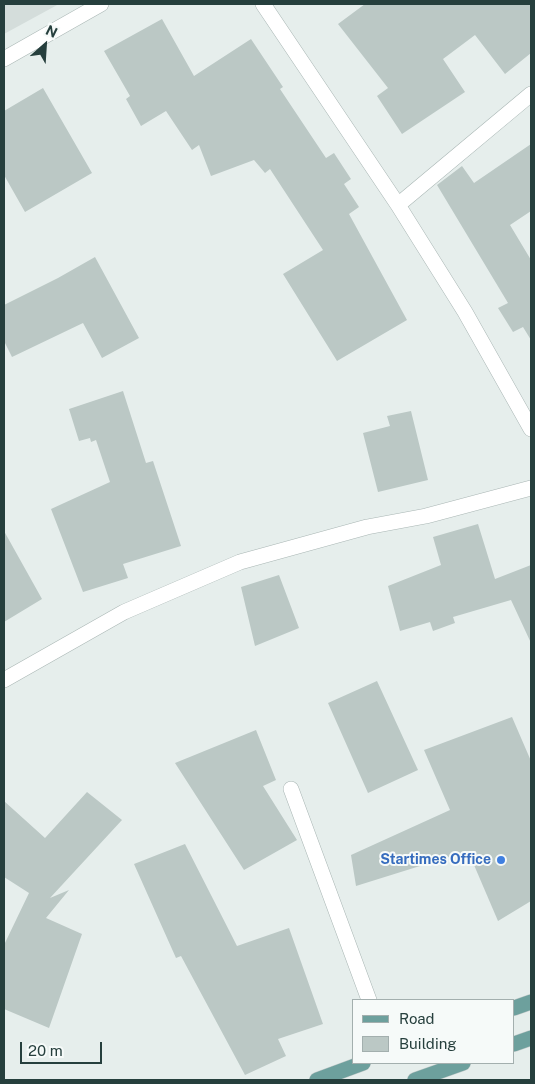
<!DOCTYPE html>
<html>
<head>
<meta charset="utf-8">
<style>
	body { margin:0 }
	#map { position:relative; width:535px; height:1084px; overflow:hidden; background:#e6eeec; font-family:"Public Sans",sans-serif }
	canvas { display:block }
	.frame { position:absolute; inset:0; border:5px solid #263f3d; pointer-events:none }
	.legend { position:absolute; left:352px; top:999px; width:162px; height:65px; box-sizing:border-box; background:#f6faf9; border:1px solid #a3afae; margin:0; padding:6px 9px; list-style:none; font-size:15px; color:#263f3d }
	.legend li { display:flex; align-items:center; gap:10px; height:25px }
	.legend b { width:25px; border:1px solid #a3afae }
	.north { position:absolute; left:20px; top:20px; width:50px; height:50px; -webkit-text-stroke:4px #f6faf9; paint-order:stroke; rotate:26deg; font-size:14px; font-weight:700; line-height:20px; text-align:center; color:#263f3d }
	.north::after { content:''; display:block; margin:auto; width:18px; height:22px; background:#263f3d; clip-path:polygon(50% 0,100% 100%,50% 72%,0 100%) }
	.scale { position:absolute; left:20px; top:1042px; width:82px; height:22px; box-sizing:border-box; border:2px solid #263f3d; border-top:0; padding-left:6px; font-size:15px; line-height:18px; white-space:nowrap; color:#263f3d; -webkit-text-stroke:4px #f6faf9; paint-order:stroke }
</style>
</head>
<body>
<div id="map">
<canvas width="535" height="1084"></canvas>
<div class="frame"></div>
<ul class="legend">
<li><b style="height:6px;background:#6da09d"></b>Road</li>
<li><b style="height:14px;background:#bbc8c5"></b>Building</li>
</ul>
<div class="north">N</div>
<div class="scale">20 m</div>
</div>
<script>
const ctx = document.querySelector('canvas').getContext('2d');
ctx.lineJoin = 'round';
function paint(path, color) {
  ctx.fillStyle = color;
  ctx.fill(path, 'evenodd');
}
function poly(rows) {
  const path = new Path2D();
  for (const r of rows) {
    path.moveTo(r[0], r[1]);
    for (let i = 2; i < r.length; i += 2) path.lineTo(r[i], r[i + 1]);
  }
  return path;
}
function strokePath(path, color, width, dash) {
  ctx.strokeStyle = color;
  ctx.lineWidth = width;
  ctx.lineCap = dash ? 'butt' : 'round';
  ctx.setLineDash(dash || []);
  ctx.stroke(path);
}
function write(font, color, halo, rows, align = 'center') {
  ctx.font = font + ' "Public Sans",sans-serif';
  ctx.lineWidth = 4;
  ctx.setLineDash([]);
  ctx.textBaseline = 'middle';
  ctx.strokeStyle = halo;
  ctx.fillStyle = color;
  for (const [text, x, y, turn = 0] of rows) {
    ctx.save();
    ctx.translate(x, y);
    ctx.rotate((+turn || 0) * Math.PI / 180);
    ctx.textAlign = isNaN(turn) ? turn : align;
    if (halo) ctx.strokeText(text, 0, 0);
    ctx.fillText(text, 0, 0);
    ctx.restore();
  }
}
paint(poly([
	[4,4,59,4,4,34]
]), '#d4dddb');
paint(poly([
	[365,4,531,4,531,53,505,74,475,35,443,59,465,92,402,134,377,96,388,88,338,24],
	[162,19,194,76,251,39,283,87,280,89,326,158,334,153,351,179,344,184,359,207,349,214,407,320,337,361,283,274,323,250,270,169,265,173,254,160,211,176,199,145,192,150,166,111,141,126,126,99,130,96,104,51],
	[43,88,92,173,25,212,4,175,4,111],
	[531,144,531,211,510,225,531,260,531,340,523,327,513,332,498,308,508,303,437,185,462,166,474,183],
	[95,257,139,338,102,358,83,323,12,357,4,341,4,305,58,278],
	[123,391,146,463,153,461,181,546,123,564,128,578,83,592,51,509,110,482,96,440,91,442,90,438,79,441,69,409],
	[411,411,428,480,378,492,363,433,390,426,387,416],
	[478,524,495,579,531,565,531,643,511,600,453,617,455,623,433,631,430,622,400,631,388,586,441,565,433,537],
	[4,531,42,599,4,622],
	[279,575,299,628,255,646,241,587],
	[377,681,418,770,368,793,328,703],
	[512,717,531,761,531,901,498,921,468,851,356,886,351,855,450,810,424,750],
	[256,730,276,780,263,786,297,840,244,870,175,763],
	[87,792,122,820,50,898,69,890,46,918,82,934,49,1028,4,1009,4,945,29,893,4,877,4,801,45,838],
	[185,844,237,946,289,928,323,1024,278,1039,286,1056,245,1075,181,956,176,958,134,864]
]), '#bbc8c5');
const minor = poly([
	[263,4,398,205,465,312,531,429],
	[4,59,101,4],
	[398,205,531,94],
	[4,680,124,612,240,562,367,527,426,516,531,488],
	[291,789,369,1000]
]);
const primary = poly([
	[514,1008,531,1002],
	[514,1044,531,1038],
	[317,1080,363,1063],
	[415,1080,463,1063]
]);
strokePath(minor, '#a9b6b4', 16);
strokePath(primary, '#c2c9c9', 16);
strokePath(minor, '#fff', 15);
strokePath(primary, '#6da09d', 15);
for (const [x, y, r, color] of [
	[501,860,5,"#3f7fe0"]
]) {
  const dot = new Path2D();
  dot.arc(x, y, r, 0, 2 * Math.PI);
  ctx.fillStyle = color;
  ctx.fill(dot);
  strokePath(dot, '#f6faf9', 2);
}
write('bold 14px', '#366cbe', '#f6faf9', [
	["Startimes Office",491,860]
], 'right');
</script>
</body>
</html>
